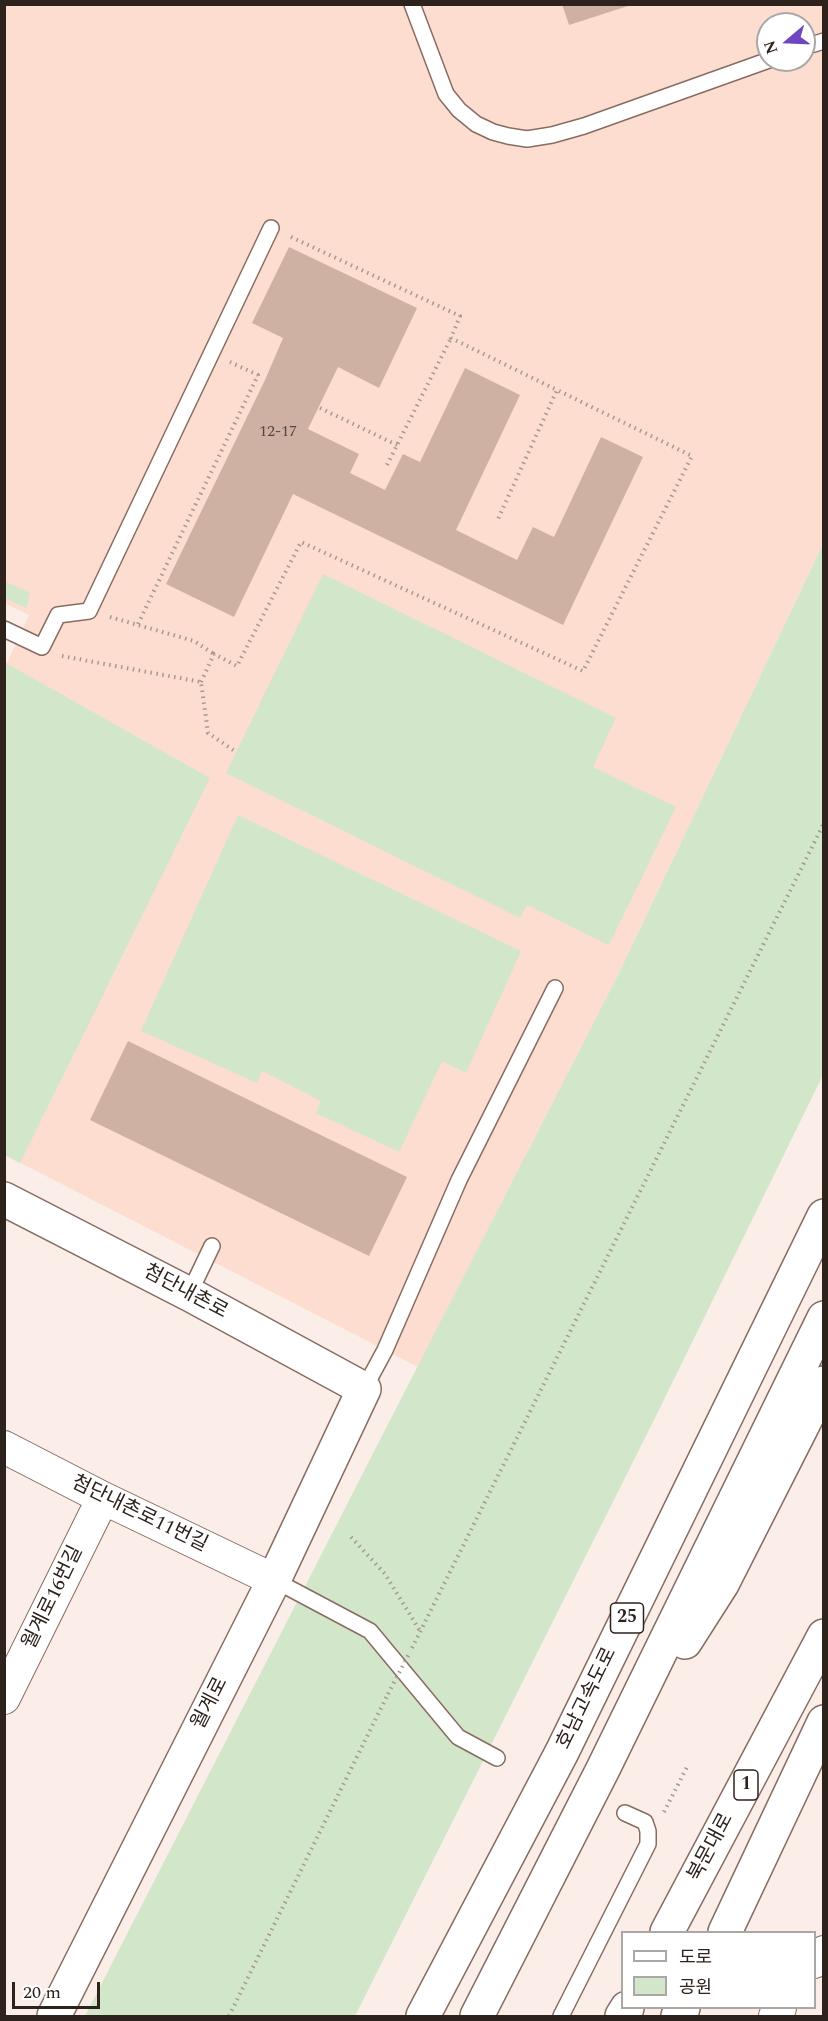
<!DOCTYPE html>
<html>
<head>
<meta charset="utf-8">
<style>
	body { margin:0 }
	#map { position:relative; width:828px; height:2021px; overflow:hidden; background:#fbeee9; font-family:Spectral,"Noto Sans KR",serif }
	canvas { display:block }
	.frame { position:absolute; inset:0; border:6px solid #2e221d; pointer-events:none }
	.legend { position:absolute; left:621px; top:1931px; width:195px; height:78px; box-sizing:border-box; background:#fff; border:2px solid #aba7a5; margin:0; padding:8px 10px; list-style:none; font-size:18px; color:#2e221d }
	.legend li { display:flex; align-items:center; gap:12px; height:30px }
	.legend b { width:30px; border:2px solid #aba7a5 }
	.north { position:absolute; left:756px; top:12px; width:60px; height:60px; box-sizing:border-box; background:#fff; border:2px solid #aba7a5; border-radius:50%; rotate:251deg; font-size:16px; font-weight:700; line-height:24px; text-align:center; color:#2e221d }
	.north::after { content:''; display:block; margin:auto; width:21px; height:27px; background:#6e46bf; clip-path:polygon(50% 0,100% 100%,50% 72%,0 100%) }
	.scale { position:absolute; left:12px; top:1982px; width:88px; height:27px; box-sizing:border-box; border:3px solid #2e221d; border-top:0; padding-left:8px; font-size:18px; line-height:21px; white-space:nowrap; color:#2e221d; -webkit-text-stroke:4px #fff; paint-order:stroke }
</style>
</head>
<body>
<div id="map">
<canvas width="828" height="2021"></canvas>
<div class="frame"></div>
<ul class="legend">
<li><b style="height:8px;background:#fff"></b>도로</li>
<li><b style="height:16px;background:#d2e6ca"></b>공원</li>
</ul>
<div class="north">N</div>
<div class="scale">20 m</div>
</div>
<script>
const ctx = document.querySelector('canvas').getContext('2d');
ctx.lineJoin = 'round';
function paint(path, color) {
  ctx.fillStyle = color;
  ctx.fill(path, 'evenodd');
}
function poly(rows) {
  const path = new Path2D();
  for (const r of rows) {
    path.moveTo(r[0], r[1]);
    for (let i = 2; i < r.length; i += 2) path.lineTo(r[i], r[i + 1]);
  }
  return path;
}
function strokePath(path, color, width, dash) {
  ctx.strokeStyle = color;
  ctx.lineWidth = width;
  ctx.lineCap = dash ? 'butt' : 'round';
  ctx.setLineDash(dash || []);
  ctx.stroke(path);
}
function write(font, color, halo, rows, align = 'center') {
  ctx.font = font + ' Spectral,"Noto Sans KR",serif';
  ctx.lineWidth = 4.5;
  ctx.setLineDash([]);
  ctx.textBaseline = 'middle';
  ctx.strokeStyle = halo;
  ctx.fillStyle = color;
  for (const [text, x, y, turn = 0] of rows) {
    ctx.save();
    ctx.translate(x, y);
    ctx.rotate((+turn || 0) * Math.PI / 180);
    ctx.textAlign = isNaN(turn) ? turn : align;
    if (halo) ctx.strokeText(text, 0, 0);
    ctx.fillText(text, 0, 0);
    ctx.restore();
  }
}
paint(poly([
	[5,5,823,5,823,544,618,975,418,1367,5,1155,4,662,7,663,29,615,4,603],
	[768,24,804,24,804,60,768,60]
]), '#fdddd0');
paint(poly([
	[823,544,823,1075,655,1418,355,2016,85,2016,618,975],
	[323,574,616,718,593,767,676,807,609,945,527,905,520,918,226,773],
	[4,581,30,593,26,608,5,598],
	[4,662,210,778,20,1163,4,1155],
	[238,815,521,951,466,1073,442,1061,399,1152,316,1113,321,1101,262,1071,257,1083,141,1031]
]), '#d2e6ca');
paint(poly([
	[562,4,631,4,631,5,569,25],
	[289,247,417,308,379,388,338,367,308,429,359,454,350,473,385,490,403,454,420,462,465,368,520,395,456,530,517,560,533,527,554,537,601,437,643,457,563,625,293,494,234,617,166,584,265,380,283,338,252,323],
	[128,1041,407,1177,369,1256,90,1120]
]), '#cfb1a4');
const service = poly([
	[412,4,446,94,459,110,476,124,493,132,508,136,527,139,552,135,584,126,769,60],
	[804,47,824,41],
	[4,629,42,647,58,615,89,611,271,228],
	[189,1294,212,1246],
	[364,1389,385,1350,459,1180,555,988],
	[274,1580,370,1631,458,1737,497,1758],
	[561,2016,648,1844,648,1831,645,1822,625,1813]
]);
const minor = poly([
	[4,1447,103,1498,274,1580],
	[4,1698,103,1498],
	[814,1962,824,1952],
	[775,2016,780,2008]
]);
const tertiary = poly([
	[4,1199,189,1294,364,1389,274,1580,54,2016]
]);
const primary = poly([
	[667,1932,824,1636],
	[725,1932,824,1722],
	[622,2016,627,2008],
	[678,2016,683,2008]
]);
const motorway = poly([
	[685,1642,722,1584,824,1383],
	[423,2016,562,1752,824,1216],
	[477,2016,603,1769,824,1318]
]);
strokePath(service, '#886c61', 18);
strokePath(minor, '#886c61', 34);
strokePath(tertiary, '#886c61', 36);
strokePath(primary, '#886c61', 36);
strokePath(motorway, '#886c61', 36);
strokePath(poly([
	[291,237,460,316,451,338,557,390,498,519],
	[320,408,397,445],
	[387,465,451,338],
	[110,617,194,641,214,654],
	[138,624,258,375,230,362],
	[62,656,201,682,208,733,236,752],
	[201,682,214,654,237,666,301,542,583,671,692,456,557,390],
	[351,1537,385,1574,420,1631],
	[412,1648,824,823],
	[664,1812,687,1767],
	[229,2016,388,1694]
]), '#a69994', 4, [1.5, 4.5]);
strokePath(service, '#fff', 15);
strokePath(minor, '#fff', 32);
strokePath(tertiary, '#fff', 33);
strokePath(primary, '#fff', 33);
strokePath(motorway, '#fff', 33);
strokePath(poly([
	[388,1694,409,1654]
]), '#a69994', 4, [1.5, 4.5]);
write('16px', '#56463f', null, [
	["12-17",278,433]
]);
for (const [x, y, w] of [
	[627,1618,33],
	[746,1785,24]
]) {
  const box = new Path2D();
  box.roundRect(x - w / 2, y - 15, w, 30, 4.5);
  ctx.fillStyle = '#fff';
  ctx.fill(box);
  strokePath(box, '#2e221d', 1.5);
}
write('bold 18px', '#2e221d', null, [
	["25",627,1618],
	["1",746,1785]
]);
write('20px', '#2e221d', '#fff', [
	["첨단내촌로",185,1293,28],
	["첨단내촌로11번길",139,1515,26],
	["월계로16번길",54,1598,-64],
	["호남고속도로",588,1699,-64],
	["월계로",211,1704,-63],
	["북문대로",712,1848,-62]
]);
</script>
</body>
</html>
